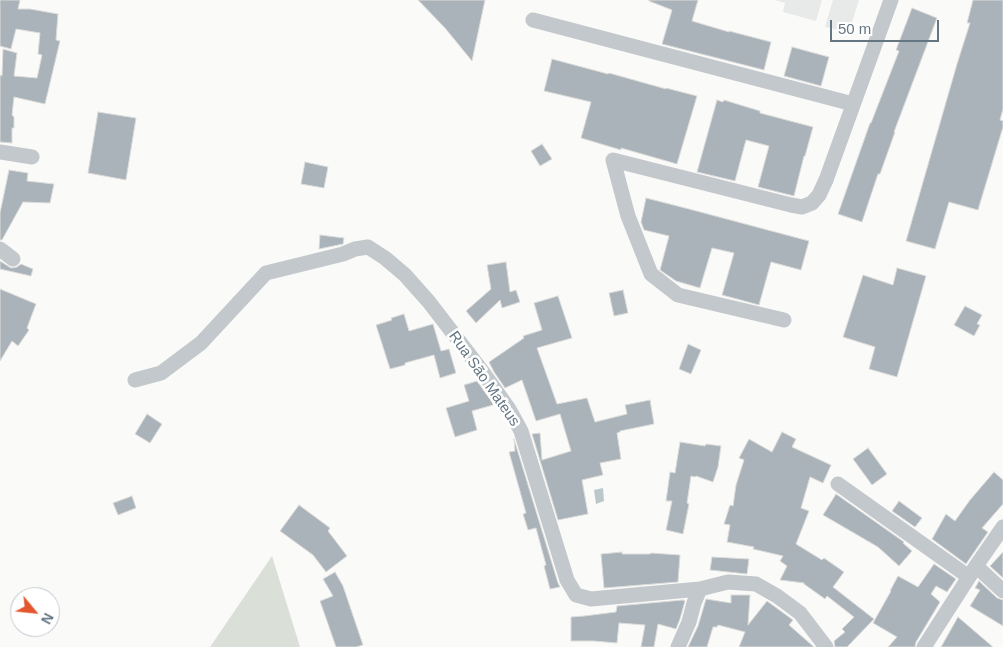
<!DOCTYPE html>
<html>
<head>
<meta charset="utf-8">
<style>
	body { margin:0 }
	#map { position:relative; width:1003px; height:647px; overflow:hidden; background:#fafaf8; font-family:Helvetica,sans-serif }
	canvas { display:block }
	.north { position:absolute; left:10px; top:587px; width:50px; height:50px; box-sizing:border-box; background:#fff; border:1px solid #c1c8cd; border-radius:50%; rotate:118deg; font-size:14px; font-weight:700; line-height:20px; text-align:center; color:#657683 }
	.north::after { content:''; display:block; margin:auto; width:18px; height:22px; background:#e4572e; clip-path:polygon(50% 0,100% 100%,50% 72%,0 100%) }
	.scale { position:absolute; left:830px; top:20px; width:109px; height:22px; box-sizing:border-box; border:2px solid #657683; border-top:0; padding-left:6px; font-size:15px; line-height:18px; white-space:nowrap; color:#657683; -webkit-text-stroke:4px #fff; paint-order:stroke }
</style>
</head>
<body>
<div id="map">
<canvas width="1003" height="647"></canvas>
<div class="north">N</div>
<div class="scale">50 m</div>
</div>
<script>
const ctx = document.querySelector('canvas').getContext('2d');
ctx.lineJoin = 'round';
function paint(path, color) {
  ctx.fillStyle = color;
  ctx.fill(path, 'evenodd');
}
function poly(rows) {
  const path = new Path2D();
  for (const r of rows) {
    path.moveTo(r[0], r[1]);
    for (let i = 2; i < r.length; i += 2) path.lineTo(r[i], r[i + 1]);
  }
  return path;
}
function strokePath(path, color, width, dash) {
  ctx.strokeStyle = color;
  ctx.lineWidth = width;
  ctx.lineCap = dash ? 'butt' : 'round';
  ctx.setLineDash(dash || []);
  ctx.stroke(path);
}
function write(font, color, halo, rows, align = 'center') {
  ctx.font = font + ' Helvetica,sans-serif';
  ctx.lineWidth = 5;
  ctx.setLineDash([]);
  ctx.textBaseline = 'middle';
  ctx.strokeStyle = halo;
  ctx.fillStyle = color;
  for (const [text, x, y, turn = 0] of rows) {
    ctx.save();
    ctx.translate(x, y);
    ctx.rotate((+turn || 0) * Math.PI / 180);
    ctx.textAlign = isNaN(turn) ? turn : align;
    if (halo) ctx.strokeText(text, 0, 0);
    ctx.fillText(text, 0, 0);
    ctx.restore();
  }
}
paint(poly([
	[775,0,822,0,816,21,783,12,785,3],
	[833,0,859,0,849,32,825,27]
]), '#e8e9e9');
paint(poly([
	[272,556,300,647,210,647]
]), '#dadfd7');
paint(poly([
	[603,488,604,501,596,504,594,490]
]), '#bbc7cb');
const building = poly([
	[0,0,20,0,18,9,30,9,58,14,56,40,60,41,45,104,14,97,12,115,14,117,14,128,12,128,12,143,0,142,0,75,2,76,3,49,17,53,14,76,37,78,42,55,38,54,40,33,16,29,11,49,0,46,0,0],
	[418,0,485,0,472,61,445,28,418,0],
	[649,0,698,0,692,21,729,32,729,31,771,42,764,70,662,44,672,10,649,1,649,0],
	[973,0,1003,0,1003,109,1000,120,1003,121,1003,127,978,210,949,202,935,249,906,241,957,64,970,23,967,23,973,0],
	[912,8,937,18,894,132,895,132,880,174,878,174,862,222,838,214,870,123,871,123,899,51,896,50,912,8],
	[792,47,829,57,821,86,784,76,792,47],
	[552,59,608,74,609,73,666,89,666,88,697,96,677,164,621,148,621,150,581,138,591,102,544,91,552,59],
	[717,100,723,102,724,100,760,111,760,113,813,127,805,156,804,156,794,196,758,187,769,146,746,140,735,181,697,172,717,100],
	[98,112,136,118,126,180,88,173,98,112],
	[542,144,552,159,540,166,531,151,542,144],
	[305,162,328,167,324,188,301,184,305,162],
	[9,170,28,173,27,181,54,184,50,203,23,202,2,240,0,240,0,213,9,170],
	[646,198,689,209,809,241,801,270,771,262,759,305,737,299,722,295,734,253,712,248,700,288,676,281,660,270,669,236,644,230,641,222,646,198],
	[320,235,344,238,343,244,319,249,320,235],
	[0,261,11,268,17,267,21,264,33,269,31,276,0,269,0,261],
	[506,262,510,292,516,290,520,302,502,308,500,300,476,323,466,311,491,289,487,265,506,262],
	[897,268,926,276,897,377,869,369,875,347,843,337,863,275,893,285,897,268],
	[0,289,36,304,27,328,29,330,18,346,12,341,0,361,0,289],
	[623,290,628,313,614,316,609,293,623,290],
	[558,296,572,338,537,348,557,404,587,398,595,422,627,414,625,405,650,400,654,424,620,431,620,432,617,433,621,459,600,463,603,475,582,480,588,514,558,520,532,434,540,433,542,460,571,451,560,414,536,421,522,380,505,388,494,372,489,362,524,338,523,336,542,330,534,303,558,296],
	[965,306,982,315,977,324,980,325,974,336,954,325,965,306],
	[404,314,409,331,433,324,441,351,449,349,456,373,440,378,434,355,405,363,405,365,390,369,376,325,392,320,391,318,404,314],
	[688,344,701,350,691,374,679,369,688,344],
	[477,381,492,402,493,405,472,411,477,430,455,437,446,408,469,401,464,385,477,381],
	[147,414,162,424,150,443,135,434,147,414],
	[782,432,796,439,792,447,831,465,823,483,810,477,801,508,809,511,796,544,822,560,824,558,844,572,833,587,874,619,847,647,835,647,834,641,845,632,842,629,854,617,827,596,825,599,804,584,804,583,780,580,787,566,780,561,783,556,753,549,754,547,727,542,730,525,724,524,730,505,733,506,736,485,744,460,739,458,749,439,772,452,782,432],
	[514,439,558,583,560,587,550,589,544,566,546,565,536,528,528,530,523,514,526,513,509,452,515,451,514,439],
	[680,442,705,446,706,444,721,446,718,467,713,482,696,476,695,477,691,476,687,503,689,504,683,534,666,530,672,501,666,501,670,472,675,473,680,442],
	[868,448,887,474,872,485,853,459,868,448],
	[994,472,1003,480,1003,504,982,528,988,532,966,564,932,539,946,514,955,521,970,500,994,472],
	[836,494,904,542,903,543,912,551,899,566,878,547,823,515,836,494],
	[132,496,136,508,118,515,113,503,132,496],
	[899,501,922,518,915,527,892,511,899,501],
	[299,505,330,528,328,531,347,556,326,572,313,555,280,531,299,505],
	[622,552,622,554,650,554,651,553,680,555,678,582,604,588,601,554,622,552],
	[1003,552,1003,578,990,566,1003,552],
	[712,557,749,559,747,574,710,570,712,557],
	[934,564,956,579,947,592,936,586,931,594,940,602,916,642,915,647,888,647,897,637,873,623,891,591,890,591,898,576,918,587,934,564],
	[335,572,343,586,363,645,356,647,336,647,320,601,333,596,323,579,335,572],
	[979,581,997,598,1003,600,1003,626,970,606,980,590,975,588,979,581],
	[731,595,750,595,748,625,767,601,793,620,789,625,814,647,739,647,745,632,718,625,717,627,713,627,707,647,688,647,698,626,706,599,731,603,731,595],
	[683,600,685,601,680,619,676,629,658,624,654,647,641,647,645,625,619,623,617,643,594,641,571,641,571,617,584,616,616,612,617,606,683,600],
	[958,617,993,647,941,647,958,617]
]);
paint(building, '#aab3b9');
strokePath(building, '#dcdcda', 1);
strokePath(poly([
	[533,20,853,104],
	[0,152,32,157],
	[0,249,13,259],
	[784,320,678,295,651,274,628,216,613,160,791,205,802,207,812,203,819,195,826,180,891,0],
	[135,380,161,373,201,343,266,273,343,254,355,249,368,247,385,258,405,275,429,302,482,371,509,409,521,431,567,580,576,595,591,599,700,589,728,582,756,584,777,596,800,613,826,647],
	[838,484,969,577],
	[976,566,1003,591],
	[678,647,689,622,694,603,700,589],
	[924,647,976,566,1003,527]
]), '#c3c8cc', 15);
write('15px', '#657683', '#fff', [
	["Rua São Mateus",484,379,55]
]);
</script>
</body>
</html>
